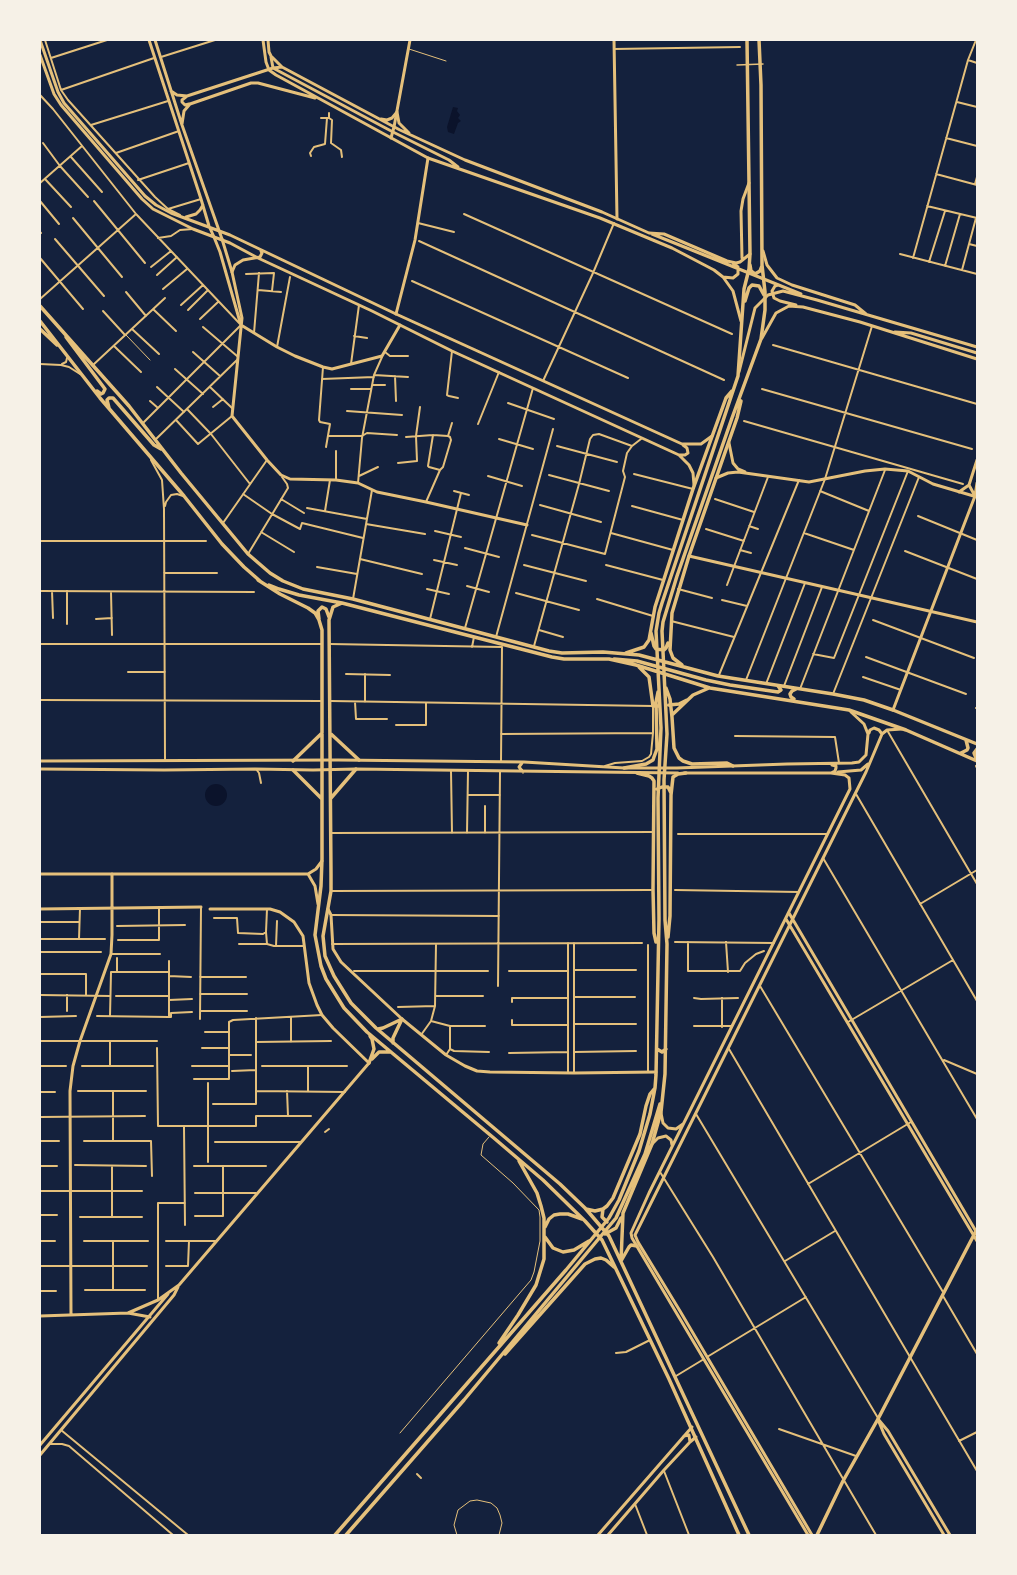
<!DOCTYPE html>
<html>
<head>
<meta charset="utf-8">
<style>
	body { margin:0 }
	#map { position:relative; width:1017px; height:1575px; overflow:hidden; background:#14213d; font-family:Barlow,sans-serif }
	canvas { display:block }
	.frame { position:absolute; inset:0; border:41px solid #f6f1e7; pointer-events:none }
</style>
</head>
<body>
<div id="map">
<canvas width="1017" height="1575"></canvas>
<div class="frame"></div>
</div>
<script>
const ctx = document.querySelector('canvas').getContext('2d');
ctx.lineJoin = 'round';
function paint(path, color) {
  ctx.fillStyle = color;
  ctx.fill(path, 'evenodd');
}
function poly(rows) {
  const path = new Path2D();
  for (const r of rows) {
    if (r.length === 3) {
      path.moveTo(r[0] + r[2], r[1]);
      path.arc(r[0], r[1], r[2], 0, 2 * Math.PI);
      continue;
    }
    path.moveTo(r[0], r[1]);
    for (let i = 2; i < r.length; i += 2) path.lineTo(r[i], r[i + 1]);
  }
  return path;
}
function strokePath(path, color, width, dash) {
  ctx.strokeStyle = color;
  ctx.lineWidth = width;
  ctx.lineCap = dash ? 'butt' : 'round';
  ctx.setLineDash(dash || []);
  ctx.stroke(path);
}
paint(poly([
	[453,107,458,108,457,111,460,115,458,118,461,121,458,123,454,134,448,132,447,127],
	[216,795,11]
]), '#0b132b');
strokePath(poly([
	[409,49,446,61],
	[126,335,150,360],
	[400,1433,531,1280,534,1272,540,1241,540,1217,539,1210,513,1183,481,1155,483,1144,489,1137],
	[457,1535,454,1525,458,1510,470,1501,477,1500,491,1503,497,1508,500,1515,502,1523,499,1535]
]), '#e5c07b', 1);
strokePath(poly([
	[737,65,763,64]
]), '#e5c07b', 1.5);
strokePath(poly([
	[45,40,61,90,68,100,155,197,168,209,180,215],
	[614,49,740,47],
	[161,57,215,40],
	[51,58,107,40],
	[968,60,977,63],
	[61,90,154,58],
	[40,95,53,109,136,214,241,325,143,423],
	[957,102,977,107],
	[321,118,327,118],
	[329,118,332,120,331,143,341,150,342,157],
	[91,125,168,101],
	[946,138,977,146],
	[43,143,60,166,88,197],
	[116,153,179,131],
	[311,156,310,153,314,147,325,144,327,118,329,118,329,113],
	[71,157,102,192],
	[936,174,977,185],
	[45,179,71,207],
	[138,180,189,163],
	[40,183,82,146],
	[975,184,977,177],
	[40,201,59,224],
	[94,201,145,263],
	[927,206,977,218],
	[168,209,201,199],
	[464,214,732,334],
	[73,218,122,277],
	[418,223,454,232],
	[40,232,41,233],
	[158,238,171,236,180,230,193,229],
	[55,239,104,296],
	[419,241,724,380],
	[969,244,977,246],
	[900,254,977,274],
	[40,258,83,309],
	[913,258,968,60,976,40],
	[929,262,945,211],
	[945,266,960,214],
	[151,267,171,251],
	[962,270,976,218],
	[246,274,274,273,272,291],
	[157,275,177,257],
	[412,281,628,378],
	[163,289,187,269],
	[258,290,281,292],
	[126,292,146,316],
	[40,299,136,214],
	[181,305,203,285],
	[153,309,176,331],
	[188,310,208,290],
	[103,311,125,335],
	[200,319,218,302],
	[203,327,237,356],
	[132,329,159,354],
	[254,333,259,273],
	[354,336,367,338],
	[773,345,977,404],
	[114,346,141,372],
	[277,347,290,277],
	[452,351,447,395,449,396,458,398],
	[193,352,220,376],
	[385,352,390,356,408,356],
	[40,364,61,365,69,367,80,374],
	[62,364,66,362,67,358],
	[351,364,359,305],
	[93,365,165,298],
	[323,367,319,420,320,422,330,424,326,447],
	[175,369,203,394],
	[374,375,408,377],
	[395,376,396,401],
	[322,379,374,377],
	[543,381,593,273,614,223],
	[372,385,385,385],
	[157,387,184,412],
	[210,387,232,408],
	[351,389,371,389],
	[762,389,972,449],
	[150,401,158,408],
	[508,403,554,419],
	[213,407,223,399],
	[187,409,211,434,250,484],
	[347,411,402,415],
	[176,420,198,444,232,416],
	[744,421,963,484],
	[478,424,499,372],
	[433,435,428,466,429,467,440,470],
	[328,436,362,436,367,433,397,435],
	[448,436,452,423],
	[406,437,433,435,448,436],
	[499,439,533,449],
	[155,440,237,360],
	[557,446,617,462],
	[336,451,336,480],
	[151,460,162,480,164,509,165,761],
	[398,463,417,461,416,436,420,407],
	[634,474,693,489],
	[549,475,609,491],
	[359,476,378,467],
	[488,476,522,486],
	[358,483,362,438,374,375,382,357],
	[454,491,469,495],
	[820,491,869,511],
	[243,494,272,514,300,529,302,523,363,538],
	[281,499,304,513],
	[715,499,754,512],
	[426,502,440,470,443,467,451,440,450,437,448,436],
	[540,505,601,522],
	[165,506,166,502,171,495,177,494,183,496],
	[632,506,683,520],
	[307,508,367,519],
	[325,511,330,480],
	[918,516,977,540],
	[223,523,267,460],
	[366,524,425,534],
	[749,526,758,529],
	[706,529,744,541],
	[435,531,461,537],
	[261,532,294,552],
	[611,533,673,550],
	[804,533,854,550],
	[532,535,605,554,625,477,623,471,627,453,632,446,641,439],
	[40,541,206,541],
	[465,548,499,557],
	[740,550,751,553],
	[905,551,977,579],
	[248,554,288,488,287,484,282,477],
	[360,559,422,574],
	[434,560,457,565],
	[524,565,586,581],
	[606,565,663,580],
	[317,567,357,574],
	[164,573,217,573],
	[727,585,768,477],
	[467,586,489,592],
	[427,589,449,594],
	[678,589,712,598],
	[40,591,254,592],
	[52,591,53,618],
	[67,591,67,624],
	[111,592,112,635],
	[516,593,579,610],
	[353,599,372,490],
	[597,599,653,616],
	[722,600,747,606],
	[96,619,112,618],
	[430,619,461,493],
	[873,620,974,658],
	[671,621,734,637],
	[465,628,533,388],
	[539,630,563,637],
	[496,637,553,429],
	[40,644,322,644],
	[330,644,502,647],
	[534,646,579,484,590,439,593,435,599,434,632,446],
	[472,647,474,637],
	[813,654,834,658,908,471],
	[866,657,966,694],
	[128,672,165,672],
	[346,674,390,675],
	[365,674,365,702],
	[719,675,799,480],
	[863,677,901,690],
	[746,680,825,479,872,326],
	[766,684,805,583],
	[784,686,822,587],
	[800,689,885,470],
	[833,694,919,477],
	[40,700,321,701],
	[331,701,653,706,653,733,651,754,649,757,642,761,615,763,605,766],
	[355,702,356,719,387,719],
	[976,708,977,708],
	[396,725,426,725,426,703],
	[887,730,977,884],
	[501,734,653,733],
	[735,736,835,737,839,763],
	[501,762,502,647],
	[976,766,977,768],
	[256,769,259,773,261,783],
	[451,771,452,833],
	[856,794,977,1001],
	[468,795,500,795],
	[331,833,653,832],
	[467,833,468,771],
	[485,833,485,806],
	[678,834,827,834],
	[823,858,977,1119],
	[675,890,799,892],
	[332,891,651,890],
	[920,904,977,870],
	[331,915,499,916],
	[214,918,237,918,238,933,263,934,266,932,267,909],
	[40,922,79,922],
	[117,926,185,925],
	[266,932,267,944,274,946,304,946],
	[40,939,105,939],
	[79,939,80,908],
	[118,940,159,940,159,908],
	[675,942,774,943],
	[688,942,688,971,740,971,745,963,756,954,764,951],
	[726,942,728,972],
	[239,944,267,944],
	[332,944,642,943],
	[276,946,277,921],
	[40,952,101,952],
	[111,954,160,954],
	[169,961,169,1017],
	[574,970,636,970],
	[354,971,488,971],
	[509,971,568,971],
	[117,972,117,958],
	[40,974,86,974,86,995],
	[169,976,191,977],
	[200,977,246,977],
	[498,986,500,772],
	[760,986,943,1292],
	[200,994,247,994],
	[40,995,110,996],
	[67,995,67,1011],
	[116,996,169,996],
	[436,996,483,996],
	[574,997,635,997],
	[694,998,701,999,738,998],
	[722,998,722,1027],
	[169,1000,192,999],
	[512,1002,512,998,568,998],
	[398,1007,435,1006],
	[200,1011,247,1011],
	[97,1016,169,1017],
	[110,1016,111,972,169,972],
	[40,1017,76,1016],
	[169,1017,171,1017,171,1013,192,1012],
	[291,1017,291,1042],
	[200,1019,201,907],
	[512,1020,512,1025,568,1025],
	[431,1021,450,1026,485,1026],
	[848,1022,953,960],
	[574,1024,636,1024],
	[694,1026,732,1026],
	[205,1032,229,1032],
	[421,1035,431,1021,435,1006,436,944],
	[40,1041,157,1041],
	[110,1041,110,1066],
	[256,1042,331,1041],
	[157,1048,158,1126,256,1126,256,1116,311,1116],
	[202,1048,229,1048],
	[450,1049,454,1051,489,1052],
	[729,1049,977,1471],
	[574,1052,636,1051],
	[509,1053,568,1052],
	[229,1055,251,1055],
	[446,1055,450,1049,450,1026],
	[944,1060,977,1074],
	[40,1066,66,1066],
	[82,1066,153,1066],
	[192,1066,229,1066],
	[262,1066,347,1066],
	[308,1067,308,1091],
	[232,1071,256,1070],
	[648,1072,648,945],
	[568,1073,568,943],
	[574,1073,574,943],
	[194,1079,229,1079,229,1022,233,1020,322,1015],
	[208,1083,208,1162],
	[78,1091,146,1091],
	[256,1091,345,1092],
	[287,1091,288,1116],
	[40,1092,55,1092],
	[213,1104,256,1104,256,1018],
	[696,1114,878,1418],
	[40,1117,145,1116],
	[184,1127,185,1225],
	[325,1132,329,1129],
	[40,1141,59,1141],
	[84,1141,151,1141,152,1176],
	[113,1141,113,1091],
	[215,1142,301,1142],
	[75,1165,146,1166],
	[40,1166,57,1166],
	[194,1166,266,1166],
	[660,1172,713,1257,876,1535],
	[808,1184,911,1122],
	[40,1191,142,1191],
	[195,1193,256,1193],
	[40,1215,57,1215],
	[195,1216,223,1216,223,1166],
	[80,1217,142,1217],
	[112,1217,112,1166],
	[40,1241,55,1241],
	[84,1241,148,1241],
	[113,1241,113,1290],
	[166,1241,216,1241],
	[785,1261,835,1231],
	[40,1266,147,1266],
	[166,1266,188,1266,189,1241],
	[85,1290,145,1290],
	[40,1291,56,1291],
	[943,1296,977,1354],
	[158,1300,158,1203,185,1203],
	[616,1353,626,1352,650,1340],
	[707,1357,806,1297],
	[676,1376,704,1359],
	[779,1429,856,1456],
	[61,1430,188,1535],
	[959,1441,977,1432],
	[49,1444,62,1444,69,1446,173,1535],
	[664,1471,689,1535],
	[417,1474,421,1478],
	[635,1504,647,1535]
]), '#e5c07b', 2);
strokePath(poly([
	[614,40,617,219],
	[391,138,394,127,410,40],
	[214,237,220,252,240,322],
	[222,239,232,272,242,318,232,416,267,460,281,475,290,479,336,480,358,483,377,492,426,502,527,525],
	[396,314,415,240,428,158],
	[241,325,277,347,295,356,323,367,332,369,382,356,400,325],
	[729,443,733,463,738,469,745,472],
	[716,478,728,473,738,472,809,482,865,471,885,469,908,471,933,484,977,497],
	[689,556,977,622],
	[40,909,201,907],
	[328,909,331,915,333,949,341,962,402,1019,446,1055,465,1066,477,1071,490,1072,574,1073,656,1072],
	[128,1313,150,1317],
	[71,1315,70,1091,73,1066,80,1041,111,954,112,935,112,874],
	[40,1316,128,1313,158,1300,179,1285,369,1063,333,1028,322,1015,317,1005,309,983,303,936,294,922,280,912,270,909,210,909],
	[878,1419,888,1431,950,1535],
	[879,1422,884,1434,944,1535],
	[684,1436,689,1435,690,1442],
	[40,1445,168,1294],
	[40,1455,174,1295,178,1287],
	[598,1535,692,1427],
	[608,1535,664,1470,690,1442,696,1437]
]), '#e5c07b', 3);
strokePath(poly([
	[40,40,58,92,64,103,145,196,156,205,171,213,230,235,396,314,682,444,701,444,712,436],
	[149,40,201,199,209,226,214,237],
	[155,40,182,125,222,239],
	[263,40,266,62,269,70,276,75,428,158,600,218,672,248,714,270,723,277,733,291,741,321],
	[268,40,269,52,271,56,282,67,400,130,465,160,602,212,649,233,664,234,727,261,736,263,740,262,750,254],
	[40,55,54,94,61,105,142,199,153,209,193,229,230,243,258,258,372,311,452,351,679,455,689,465,693,473,694,485],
	[271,57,273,68,393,132,449,160,458,167],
	[171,91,177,95,187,96,273,68,282,67],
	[187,96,182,100,182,102,185,105,189,104],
	[397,112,399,123,409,133],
	[381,119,387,120,392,118,397,112],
	[182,124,184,111,190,104,251,83,258,83,315,98],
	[186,217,196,214,200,210,203,205],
	[652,234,801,294],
	[763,251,767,265,777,278,792,285,855,305,866,314],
	[742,258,741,211,743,199,749,183],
	[232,272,235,265,243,260,260,257,262,253,261,251],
	[723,277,733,278,738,274,738,267,733,263],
	[778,285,775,286,772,291,774,298,780,301,796,305],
	[895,332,911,333,977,353],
	[762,338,776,313,789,306,803,307,860,322,977,359],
	[739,372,755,308,768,295,783,291,817,300,977,347],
	[679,455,685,455,688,453,687,448,683,445],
	[959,492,969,485],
	[975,496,969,485,977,460],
	[893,710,975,496,977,483],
	[869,733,870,730,874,728,879,730,882,734],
	[40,761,338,760,524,762,624,768,677,768,787,764,852,763,859,762,866,755,868,734,864,724,851,712],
	[522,763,519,767,523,772],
	[40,769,164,770,255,769,313,770,356,769,678,773],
	[838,772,861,770,868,764],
	[684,773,832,773],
	[831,773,835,771,836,768,836,766,832,765],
	[40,874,308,874],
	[308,874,315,886,318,904],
	[308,874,316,869,322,861],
	[789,913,977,1233],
	[786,919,977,1241],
	[661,1113,663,1123,668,1128,676,1129,683,1124],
	[652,1144,658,1138,666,1136,671,1140,672,1145],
	[808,1535,632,1238,631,1233,649,1193,850,789,849,778,845,775,831,773],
	[812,1535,680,1311,638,1242,635,1235,866,772,882,734,887,730,902,729]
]), '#e5c07b', 3);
strokePath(poly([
	[750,265,751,271,755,274,760,271,762,266],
	[745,301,749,288,752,285,759,286,764,295],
	[40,306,129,406,181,473,248,554,270,573,283,581,303,589,353,599,549,651,562,653,603,652,639,655,718,676,833,694,864,700,893,710,977,744],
	[40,321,100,398,184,496,222,544,244,567,260,581],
	[40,329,57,345],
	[66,337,105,389,103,393,101,394,97,391],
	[109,408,107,400,109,398,113,398,154,445,161,449],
	[258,580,280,594,308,608,315,613,319,620,322,630,322,859,321,886,315,935,321,966,326,979,344,1008,367,1032,495,1139,543,1180,585,1221,602,1240,669,1379,739,1535],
	[269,585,279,589,299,595,342,603,552,657,564,659,609,659,636,665,710,688,849,710,906,730,977,761],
	[342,603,333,607,329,620,331,874,331,891,323,936,325,956,334,976,351,1003,376,1028,560,1184,585,1208,609,1236,749,1535],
	[319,619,318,611,322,607,326,609,329,617],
	[651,633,654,646,656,649,664,650,666,648,668,643],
	[626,653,644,647,649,640,655,607,693,489,726,398,732,391],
	[614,659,637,661,706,680,730,685,778,692,781,690,778,686],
	[682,665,673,658,670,650,672,613,689,556,737,418,741,401],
	[639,667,649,677,653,706,658,706],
	[666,688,670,699,672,717,674,748,679,758,683,761,692,764,727,763,733,766],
	[794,699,791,697,790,694,792,691,796,689],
	[669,705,679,704,687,700],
	[672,715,693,695,709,688],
	[331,734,359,760],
	[961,753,967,750,968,748,966,740],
	[977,760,974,753,977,749],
	[293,761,322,733],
	[624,768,646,764,653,760,654,757,657,749,656,702,658,692],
	[293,770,322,799],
	[637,773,649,776,652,778,654,781,653,889,654,933,656,942],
	[657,789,662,787,668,787,671,793],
	[331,798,356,769],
	[668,937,670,916,671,795,673,777,678,774,686,773],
	[378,1029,383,1028,402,1019],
	[393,1043,393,1038,402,1019],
	[657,1049,662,1052,666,1049],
	[372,1059,379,1052,391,1052],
	[369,1063,374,1049,372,1039,370,1036],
	[586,1209,595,1211,603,1209,607,1206,613,1198,640,1134,646,1106,650,1094,655,1088],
	[603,1209,602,1217,607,1222],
	[545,1227,549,1219,554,1215,560,1214,568,1214,582,1219],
	[605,1234,616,1228,621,1218],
	[545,1237,553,1248,563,1252,574,1250,589,1241],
	[621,1261,623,1213,652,1144,661,1112,665,1074,667,944,665,920,664,780,667,734,662,631,663,622,677,576,732,418,761,339,765,310,765,292,762,265,761,85,759,40],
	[621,1261,629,1247,631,1245,637,1246],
	[499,1343,518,1315,536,1285,544,1259,544,1218,541,1206,537,1193,519,1161],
	[505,1354,585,1264,595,1259,601,1258,606,1260,614,1267],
	[335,1535,566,1270,609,1218,619,1200,639,1151,650,1114,655,1088,656,1075,659,919,658,798,661,728,656,631,659,613,662,603,738,376,744,289,749,269,750,254,747,40],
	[346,1535,464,1400,616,1218,645,1154,660,1104],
	[817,1535,843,1481,878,1419,977,1229]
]), '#e5c07b', 3.5);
</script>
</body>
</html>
